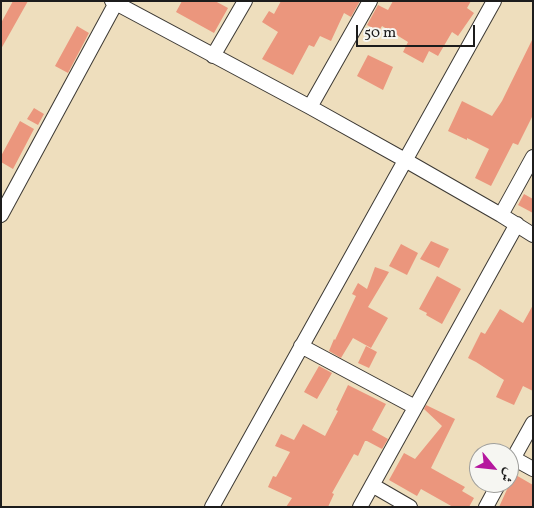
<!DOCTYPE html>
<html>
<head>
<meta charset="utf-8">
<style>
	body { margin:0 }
	#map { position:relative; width:534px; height:508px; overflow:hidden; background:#eedebd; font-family:Vollkorn,Amiri,serif }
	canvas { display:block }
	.frame { position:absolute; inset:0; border:2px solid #1c1c1c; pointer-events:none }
	.north { position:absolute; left:469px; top:443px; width:50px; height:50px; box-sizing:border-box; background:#f6f6f2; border:1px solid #9f9f9c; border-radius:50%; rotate:118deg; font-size:14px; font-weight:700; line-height:20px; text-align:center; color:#1c1c1c }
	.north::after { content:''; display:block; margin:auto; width:18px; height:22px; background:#b5179e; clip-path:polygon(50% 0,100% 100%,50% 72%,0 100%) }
	.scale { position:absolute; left:356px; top:25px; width:119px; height:22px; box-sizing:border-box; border:2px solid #1c1c1c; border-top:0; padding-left:6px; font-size:15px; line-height:18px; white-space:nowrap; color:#1c1c1c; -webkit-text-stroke:4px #f6f6f2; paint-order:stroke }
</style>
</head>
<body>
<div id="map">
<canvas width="534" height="508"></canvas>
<div class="frame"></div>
<div class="north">ش</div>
<div class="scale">50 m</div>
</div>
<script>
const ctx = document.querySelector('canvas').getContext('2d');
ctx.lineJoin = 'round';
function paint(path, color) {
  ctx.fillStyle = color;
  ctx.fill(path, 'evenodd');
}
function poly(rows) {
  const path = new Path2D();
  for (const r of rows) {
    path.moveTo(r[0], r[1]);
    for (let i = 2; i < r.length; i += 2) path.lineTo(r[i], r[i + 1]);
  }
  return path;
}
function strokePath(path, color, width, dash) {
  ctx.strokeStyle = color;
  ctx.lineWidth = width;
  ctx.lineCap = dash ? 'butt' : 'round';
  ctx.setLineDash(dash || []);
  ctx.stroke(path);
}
paint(poly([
	[13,1,28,1,1,49,1,23],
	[182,1,215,1,228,8,214,33,176,12],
	[281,1,360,1,351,17,344,13,331,41,320,36,314,47,309,45,293,75,262,59,278,32,262,22,269,11,274,14],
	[393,1,471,1,467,8,474,13,458,36,452,32,438,56,429,51,423,63,403,52,408,42,382,26,379,31,367,25,378,5,388,10],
	[77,26,89,33,68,73,55,66],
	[533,38,533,115,518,145,513,143,491,186,475,178,489,149,467,138,467,140,448,131,462,101,492,116,502,101],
	[368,55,393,67,383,90,357,76],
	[34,108,44,114,38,125,27,119],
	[20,121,34,129,13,169,1,162,1,156],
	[524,194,533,199,533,213,518,205],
	[431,241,449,249,439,268,420,259],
	[401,244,418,253,407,275,389,266],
	[375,267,389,272,368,307,388,318,371,348,353,338,341,358,329,351,334,339,335,340,356,296,352,294,358,283,367,289],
	[437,276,461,289,442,324,426,315,427,313,419,309],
	[533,305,533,391,523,386,514,405,496,397,504,380,476,362,468,358,481,332,485,334,500,309,523,323],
	[366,346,377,352,369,368,358,363],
	[319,366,332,373,317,399,304,392],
	[348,385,386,404,372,430,388,439,382,449,367,441,365,441,358,456,354,454,332,493,334,494,328,507,286,507,292,498,268,487,273,476,276,477,290,452,275,446,281,434,294,440,303,424,325,436,338,411,336,410],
	[426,405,455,419,431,468,465,487,462,491,474,498,469,507,453,507,421,489,417,496,389,480,404,453,415,459,442,426,424,409],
	[514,474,533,485,533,507,499,507]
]), '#eb967d');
const minor = poly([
	[112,1,310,107,405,160,501,215,533,235],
	[213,56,245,1],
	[310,107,370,1],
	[1,215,117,1],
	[501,215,533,157],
	[301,346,415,407],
	[513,458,533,469],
	[509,466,533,423],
	[372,485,410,507],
	[212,507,494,1],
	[360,507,517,224],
	[486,507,499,483]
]);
strokePath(minor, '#3c3934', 16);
strokePath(minor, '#fff', 14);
</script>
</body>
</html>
